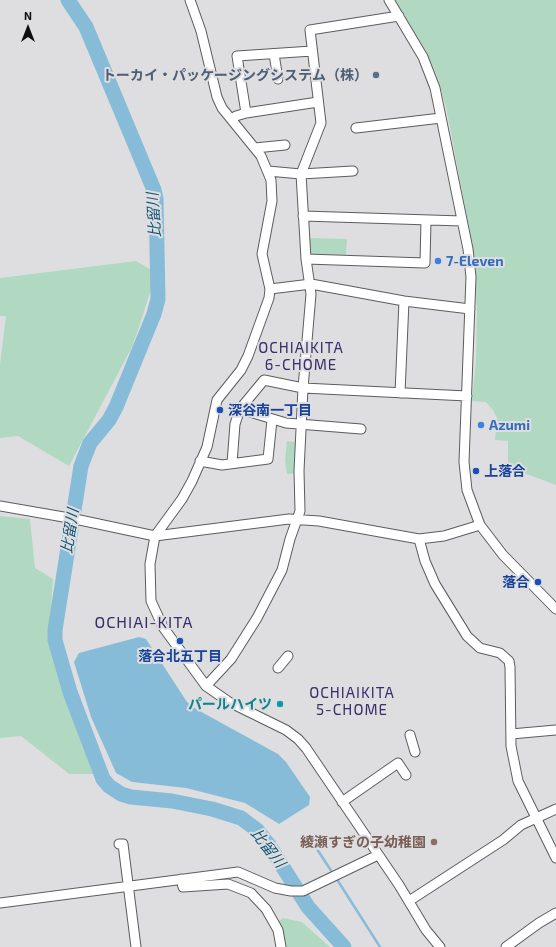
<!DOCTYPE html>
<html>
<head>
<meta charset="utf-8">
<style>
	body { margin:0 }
	#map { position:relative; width:556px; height:947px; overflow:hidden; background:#dedee1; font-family:"Exo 2",sans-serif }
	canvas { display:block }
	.north { position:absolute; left:8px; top:8px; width:40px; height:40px; -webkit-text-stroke:3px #dedee1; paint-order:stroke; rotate:0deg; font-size:11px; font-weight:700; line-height:16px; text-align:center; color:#0e0e0f }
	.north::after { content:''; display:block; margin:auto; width:14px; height:18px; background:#0e0e0f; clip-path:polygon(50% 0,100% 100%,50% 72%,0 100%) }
</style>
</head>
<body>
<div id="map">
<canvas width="556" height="947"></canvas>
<div class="north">N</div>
</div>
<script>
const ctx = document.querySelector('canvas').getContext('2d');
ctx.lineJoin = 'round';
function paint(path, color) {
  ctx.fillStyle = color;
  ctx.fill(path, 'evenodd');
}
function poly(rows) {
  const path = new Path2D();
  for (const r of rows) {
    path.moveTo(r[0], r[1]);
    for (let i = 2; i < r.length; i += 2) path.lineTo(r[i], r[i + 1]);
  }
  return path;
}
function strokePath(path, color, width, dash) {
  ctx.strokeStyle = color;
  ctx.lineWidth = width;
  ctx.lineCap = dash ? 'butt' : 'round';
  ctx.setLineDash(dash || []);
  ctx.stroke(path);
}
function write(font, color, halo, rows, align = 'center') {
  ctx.font = font + ' "Exo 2","Noto Sans JP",sans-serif';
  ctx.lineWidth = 4;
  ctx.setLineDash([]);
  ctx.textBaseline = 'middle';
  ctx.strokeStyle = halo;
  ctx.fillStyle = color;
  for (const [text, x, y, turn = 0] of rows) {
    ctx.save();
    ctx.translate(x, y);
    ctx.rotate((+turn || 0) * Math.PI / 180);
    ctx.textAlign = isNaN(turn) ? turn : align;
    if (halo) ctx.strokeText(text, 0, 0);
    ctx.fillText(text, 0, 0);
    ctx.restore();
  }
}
paint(poly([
	[395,0,556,0,556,485,508,467,508,441,495,440,497,418,493,410,486,402,472,401,476,360,477,308,470,233,446,107,437,76,427,53],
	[308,238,347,239,346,255,312,254,309,252],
	[136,261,156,273,142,318,132,347,69,466,18,436,0,438,0,364,6,316,0,316,0,278],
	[287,441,297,442,297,473,287,474,285,460],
	[0,516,30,519,35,568,53,579,49,642,93,774,69,774,21,736,0,738],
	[283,918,302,922,330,947,279,947,276,924]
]), '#b1d9c1');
paint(poly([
	[139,637,146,639,187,702,196,709,278,754,286,762,310,797,309,805,279,824,245,803,186,788,132,782,116,773,91,717,74,662,79,653]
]), '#87bcd9');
strokePath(poly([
	[311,840,332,872],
	[338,881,380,947]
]), '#87bcd9', 2.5);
strokePath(poly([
	[68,0,86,27,154,190,156,199,158,299,154,314,116,407,109,420,90,443,81,466,55,630,55,640,70,692,103,779,109,786,121,794,131,797,172,801,212,809,241,818,257,830,269,845,308,907,344,947]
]), '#87bcd9', 15);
const minor = poly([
	[190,0,201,31,217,97,222,108,261,156,271,180,272,201,262,254,270,289,269,298,248,356,241,370,217,400,207,447,192,481,182,499,155,536,150,564,151,601,163,627,206,686,229,702,286,730,298,739,306,748,399,885,426,930,440,947],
	[389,0,423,57,435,88,468,249,471,277,464,462,467,490,480,525,503,555,556,609],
	[274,54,278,79],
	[246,113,237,56,312,51],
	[232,120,236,116,246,113,318,102],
	[356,128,441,118],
	[255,148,285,145],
	[268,171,301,174,353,171],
	[303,216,462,221],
	[306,259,425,263,426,220],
	[270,289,311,284,404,301,470,309],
	[400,393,404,301],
	[240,409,286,423,361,429],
	[200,461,222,465,268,459,272,420],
	[232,463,235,424,240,409,264,380,303,388,467,396],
	[0,506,75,519,155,536,289,519,319,521,419,539,444,536,480,525],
	[419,539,425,561,435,584,467,636,480,648,500,653,509,661,510,667,511,746,518,781,556,858],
	[278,668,288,656],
	[206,686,231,659,257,618,282,570,290,539,300,511,299,471,303,388,311,294,306,259,301,174,321,123,310,30,399,16],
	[511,734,556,730],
	[410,735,415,752],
	[342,802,398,763,406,775],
	[119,844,123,844,136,947],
	[181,879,183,887,228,884,251,893,266,909,278,930,281,947],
	[409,901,503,840,521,825,556,809],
	[0,903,238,872,275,888,291,891,303,891,378,855],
	[506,947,539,923,556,913]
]);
strokePath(minor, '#5c5c5f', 11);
strokePath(minor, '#fff', 9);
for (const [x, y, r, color] of [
	[376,75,4,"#5c6f8a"],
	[438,261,4,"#3f7fe0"],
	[220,410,4,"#1a4fb4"],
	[481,425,4,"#3f7fe0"],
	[476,471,4,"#1a4fb4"],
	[538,582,4,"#1a4fb4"],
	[180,641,4,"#1a4fb4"],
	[280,704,4,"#0f9aa8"],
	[434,842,4,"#8d6e63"]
]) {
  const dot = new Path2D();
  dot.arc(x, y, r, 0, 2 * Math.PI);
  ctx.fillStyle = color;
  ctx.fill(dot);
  strokePath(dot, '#dedee1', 1.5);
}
write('bold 14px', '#4e5e75', '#dedee1', [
	["トーカイ・パッケージングシステム（株）",368,75]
], 'right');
write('bold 14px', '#366cbe', '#dedee1', [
	["7-Eleven",446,261],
	["Azumi",489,425]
], 'left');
write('bold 14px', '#164399', '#dedee1', [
	["深谷南一丁目",228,410],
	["上落合",484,471],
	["落合",530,582,"right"],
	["落合北五丁目",180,656,"center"]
], 'left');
write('bold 14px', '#0d838f', '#dedee1', [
	["パールハイツ",272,704]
], 'right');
write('bold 14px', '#785e54', '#dedee1', [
	["綾瀬すぎの子幼稚園",426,842]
], 'right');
write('italic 15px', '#135572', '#dedee1', [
	["比留川",154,215,-94],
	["比留川",70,531,-81],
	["比留川",268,848,52]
]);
ctx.letterSpacing = '1px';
write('15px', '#3a2c68', '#dedee1', [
	["OCHIAIKITA",301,348],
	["6-CHOME",301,365],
	["OCHIAIKITA",352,693],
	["5-CHOME",352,710]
]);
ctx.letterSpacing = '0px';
ctx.letterSpacing = '1px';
write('16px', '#3a2c68', '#dedee1', [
	["OCHIAI-KITA",144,623]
]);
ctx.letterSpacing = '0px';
</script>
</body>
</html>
